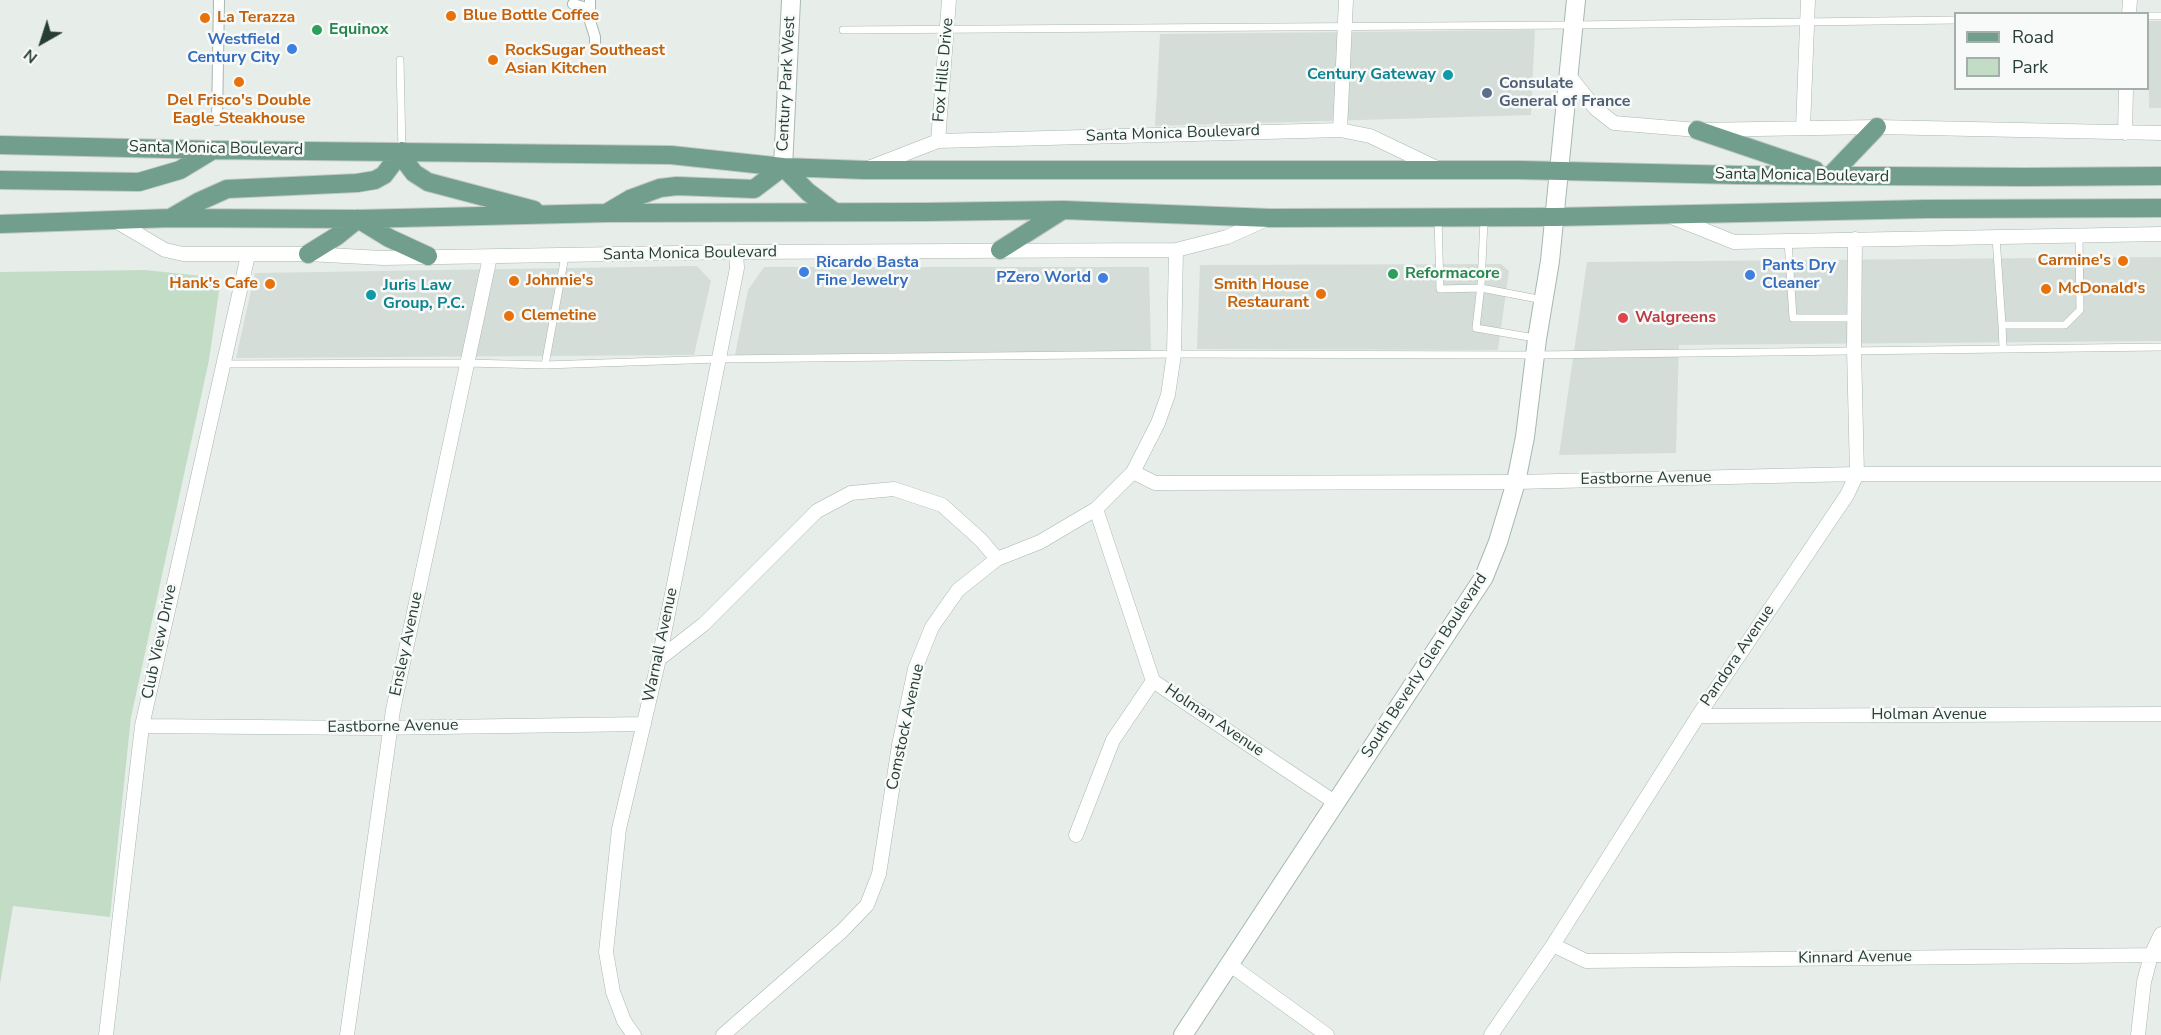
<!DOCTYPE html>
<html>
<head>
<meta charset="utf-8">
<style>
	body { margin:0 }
	#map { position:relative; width:2161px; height:1035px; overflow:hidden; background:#e7eeea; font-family:"Nunito Sans",sans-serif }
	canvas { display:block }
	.legend { position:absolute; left:1954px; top:12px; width:195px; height:78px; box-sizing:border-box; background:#f7faf8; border:2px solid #a4afaa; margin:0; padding:8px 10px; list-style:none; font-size:18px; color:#273e35 }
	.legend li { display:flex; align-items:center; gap:12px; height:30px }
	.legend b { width:30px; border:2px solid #a4afaa }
	.north { position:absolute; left:12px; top:12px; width:60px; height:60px; -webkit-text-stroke:4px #f7faf8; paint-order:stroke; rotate:219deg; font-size:16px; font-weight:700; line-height:24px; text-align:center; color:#273e35 }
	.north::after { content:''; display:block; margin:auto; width:21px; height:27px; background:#273e35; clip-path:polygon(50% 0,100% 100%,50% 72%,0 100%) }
</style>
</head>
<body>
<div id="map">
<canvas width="2161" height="1035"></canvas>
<ul class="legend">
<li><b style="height:8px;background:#719e8d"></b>Road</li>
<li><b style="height:16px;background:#c2dcc6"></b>Park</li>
</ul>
<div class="north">N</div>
</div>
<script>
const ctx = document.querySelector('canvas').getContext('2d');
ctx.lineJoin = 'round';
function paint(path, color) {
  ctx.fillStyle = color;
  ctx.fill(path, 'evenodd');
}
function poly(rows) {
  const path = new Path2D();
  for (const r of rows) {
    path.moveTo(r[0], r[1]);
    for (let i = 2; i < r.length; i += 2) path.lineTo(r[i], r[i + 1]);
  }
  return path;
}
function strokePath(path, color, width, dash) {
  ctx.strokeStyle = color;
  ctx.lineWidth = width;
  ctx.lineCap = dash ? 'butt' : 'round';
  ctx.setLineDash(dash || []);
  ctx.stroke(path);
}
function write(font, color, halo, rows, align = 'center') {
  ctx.font = font + ' "Nunito Sans",sans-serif';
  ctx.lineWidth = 5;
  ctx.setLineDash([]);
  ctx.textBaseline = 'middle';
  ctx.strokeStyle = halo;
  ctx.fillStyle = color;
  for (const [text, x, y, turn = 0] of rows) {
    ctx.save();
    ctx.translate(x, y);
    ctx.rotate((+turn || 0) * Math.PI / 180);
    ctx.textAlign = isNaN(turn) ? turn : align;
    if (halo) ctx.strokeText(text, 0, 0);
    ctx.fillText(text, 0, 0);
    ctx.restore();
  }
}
paint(poly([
	[2148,21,2161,21,2161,108,2149,108],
	[1535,30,1531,115,1155,126,1160,34],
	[2161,257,2161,341,1679,345,1676,453,1559,455,1587,262],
	[1501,264,1509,271,1498,350,1197,349,1200,265],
	[697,266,711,281,694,355,236,358,255,273],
	[764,267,1149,267,1151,351,735,355,748,290]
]), '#d5ddd8');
paint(poly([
	[145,270,221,278,209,360,131,717,110,917,13,906,0,984,0,272]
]), '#c2dcc6');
const service = poly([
	[2148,16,2161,16],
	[843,30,1574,25,1956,20],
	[400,60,402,151],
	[1438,218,1440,289,1481,288,1543,300],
	[1484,220,1481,285,1476,328,1535,338],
	[1996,237,2002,325,2065,325,2080,310,2079,235],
	[1788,240,1793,318,1854,318],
	[2002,325,2003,348],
	[223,364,467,363,545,365,718,359,1174,354,1536,355,2161,347],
	[545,365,565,256]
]);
const pedestrian = poly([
	[590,0,590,21,595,37,595,49],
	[573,4,590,9],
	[217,120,219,0]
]);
const minor = poly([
	[2129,14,2130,0],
	[1570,77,1596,109,1614,123,1697,130,1877,127,2161,133],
	[1803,128,1808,0],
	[1340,130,1346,0],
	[2125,133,2126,88],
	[938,141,949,0],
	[871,167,938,141,1340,130,1370,136,1439,169],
	[1669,216,1734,242,2161,234],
	[114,220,165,250,183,254,308,254,383,258,736,252,1176,250,1227,237,1267,219],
	[1133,472,1155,483,1165,483,1516,482,1857,474,2161,474],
	[1096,509,1153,681,1336,803],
	[659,659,704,624,817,511,851,493,894,489,942,505,981,540,997,559],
	[1698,716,2161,714],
	[142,726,372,728,644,724],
	[1076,835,1113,740,1153,681],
	[1553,945,1586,961,2161,955],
	[1229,964,1327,1035],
	[106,1035,142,726,248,255],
	[347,1035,393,710,490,257],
	[634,1035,624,1021,613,992,606,952,619,829,659,659,737,268,736,252],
	[723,1035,842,931,867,905,879,874,899,745,915,669,932,627,958,590,997,559,1040,542,1096,509,1133,472,1158,423,1168,395,1174,354,1176,250],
	[1491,1035,1553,945,1698,716,1847,495,1857,474,1854,349,1855,239],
	[2138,1035,2144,982,2151,955,2161,934]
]);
const secondary = poly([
	[783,167,791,0],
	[1183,1035,1484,577,1498,542,1516,482,1525,437,1537,339,1550,261,1576,0]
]);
const primary = poly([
	[1697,130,1815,170],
	[0,145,213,150,671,155,783,167,864,170,1518,170,1738,175,2024,177,2161,176],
	[402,151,405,161,414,173,428,182,534,210],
	[783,167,808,192,833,211],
	[1831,175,1877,127],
	[0,180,139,182,180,170,213,150],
	[608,212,630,199,660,188,677,186,754,189,783,167],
	[172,217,198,202,227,189,357,183,375,180,384,175,402,151],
	[0,224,171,218,358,219,606,213,924,212,1063,210,1270,218,1555,217,1926,209,2161,208],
	[1000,250,1063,210],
	[308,254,337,236,358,219,389,238,428,256]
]);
strokePath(service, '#aab6b0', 8);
strokePath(pedestrian, '#aab6b0', 12);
strokePath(minor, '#aab6b0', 15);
strokePath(secondary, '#a6b8b0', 20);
strokePath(primary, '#c3c9c6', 20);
strokePath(service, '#fff', 7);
strokePath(pedestrian, '#fff', 10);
strokePath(minor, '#fff', 14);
strokePath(secondary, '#fff', 18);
strokePath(primary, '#719e8d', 18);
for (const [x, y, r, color] of [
	[451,16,6,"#e8710a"],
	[205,18,6,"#e8710a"],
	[317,30,6,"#2e9e5b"],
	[292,49,6,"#3f7fe0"],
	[493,60,6,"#e8710a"],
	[1448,75,6,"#0f9aa8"],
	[239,82,6,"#e8710a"],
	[1487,93,6,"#5c6f8a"],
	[2123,261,6,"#e8710a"],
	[804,272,6,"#3f7fe0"],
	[1393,274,6,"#2e9e5b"],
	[1750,275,6,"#3f7fe0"],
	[1103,278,6,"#3f7fe0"],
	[514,281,6,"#e8710a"],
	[270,284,6,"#e8710a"],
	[2046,289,6,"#e8710a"],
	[1321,294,6,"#e8710a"],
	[371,295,6,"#0f9aa8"],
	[509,316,6,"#e8710a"],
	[1623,318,6,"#e0444e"]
]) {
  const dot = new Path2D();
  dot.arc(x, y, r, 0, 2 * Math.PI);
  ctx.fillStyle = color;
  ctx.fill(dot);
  strokePath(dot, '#f7faf8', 2);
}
write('bold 16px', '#c56008', '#f7faf8', [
	["Blue Bottle Coffee",463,16],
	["La Terazza",217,18],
	["RockSugar Southeast",505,51],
	["Asian Kitchen",505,69],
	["Del Frisco's Double",239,101,"center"],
	["Eagle Steakhouse",239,119,"center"],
	["Carmine's",2111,261,"right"],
	["Johnnie's",526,281],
	["Hank's Cafe",258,284,"right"],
	["Smith House",1309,285,"right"],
	["Restaurant",1309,303,"right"],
	["McDonald's",2058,289],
	["Clemetine",521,316]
], 'left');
write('bold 16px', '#27864d', '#f7faf8', [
	["Equinox",329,30],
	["Reformacore",1405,274]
], 'left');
write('bold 16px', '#366cbe', '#f7faf8', [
	["Westfield",280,40],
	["Century City",280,58],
	["Ricardo Basta",816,263,"left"],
	["Fine Jewelry",816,281,"left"],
	["Pants Dry",1762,266,"left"],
	["Cleaner",1762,284,"left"],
	["PZero World",1091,278]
], 'right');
write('16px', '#273e35', '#f7faf8', [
	["Fox Hills Drive",944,70,-85],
	["Century Park West",787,84,-87],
	["Santa Monica Boulevard",1173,134,-2],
	["Santa Monica Boulevard",216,149,1],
	["Santa Monica Boulevard",1802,176,1],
	["Santa Monica Boulevard",690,254,-1],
	["Eastborne Avenue",1646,479,-1],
	["Club View Drive",160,642,-78],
	["Ensley Avenue",407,644,-78],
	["Warnall Avenue",661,645,-78],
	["Pandora Avenue",1738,656,-56],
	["South Beverly Glen Boulevard",1425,666,-57],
	["Holman Avenue",1929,715],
	["Holman Avenue",1214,721,34],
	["Eastborne Avenue",393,727,-1],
	["Comstock Avenue",906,727,-78],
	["Kinnard Avenue",1855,958,-1]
]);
write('bold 16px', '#0d838f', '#f7faf8', [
	["Century Gateway",1436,75],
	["Juris Law",383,286,"left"],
	["Group, P.C.",383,304,"left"]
], 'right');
write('bold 16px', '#4e5e75', '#f7faf8', [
	["Consulate",1499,84],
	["General of France",1499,102]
], 'left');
write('bold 16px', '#be3a42', '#f7faf8', [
	["Walgreens",1635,318]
], 'left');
</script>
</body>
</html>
